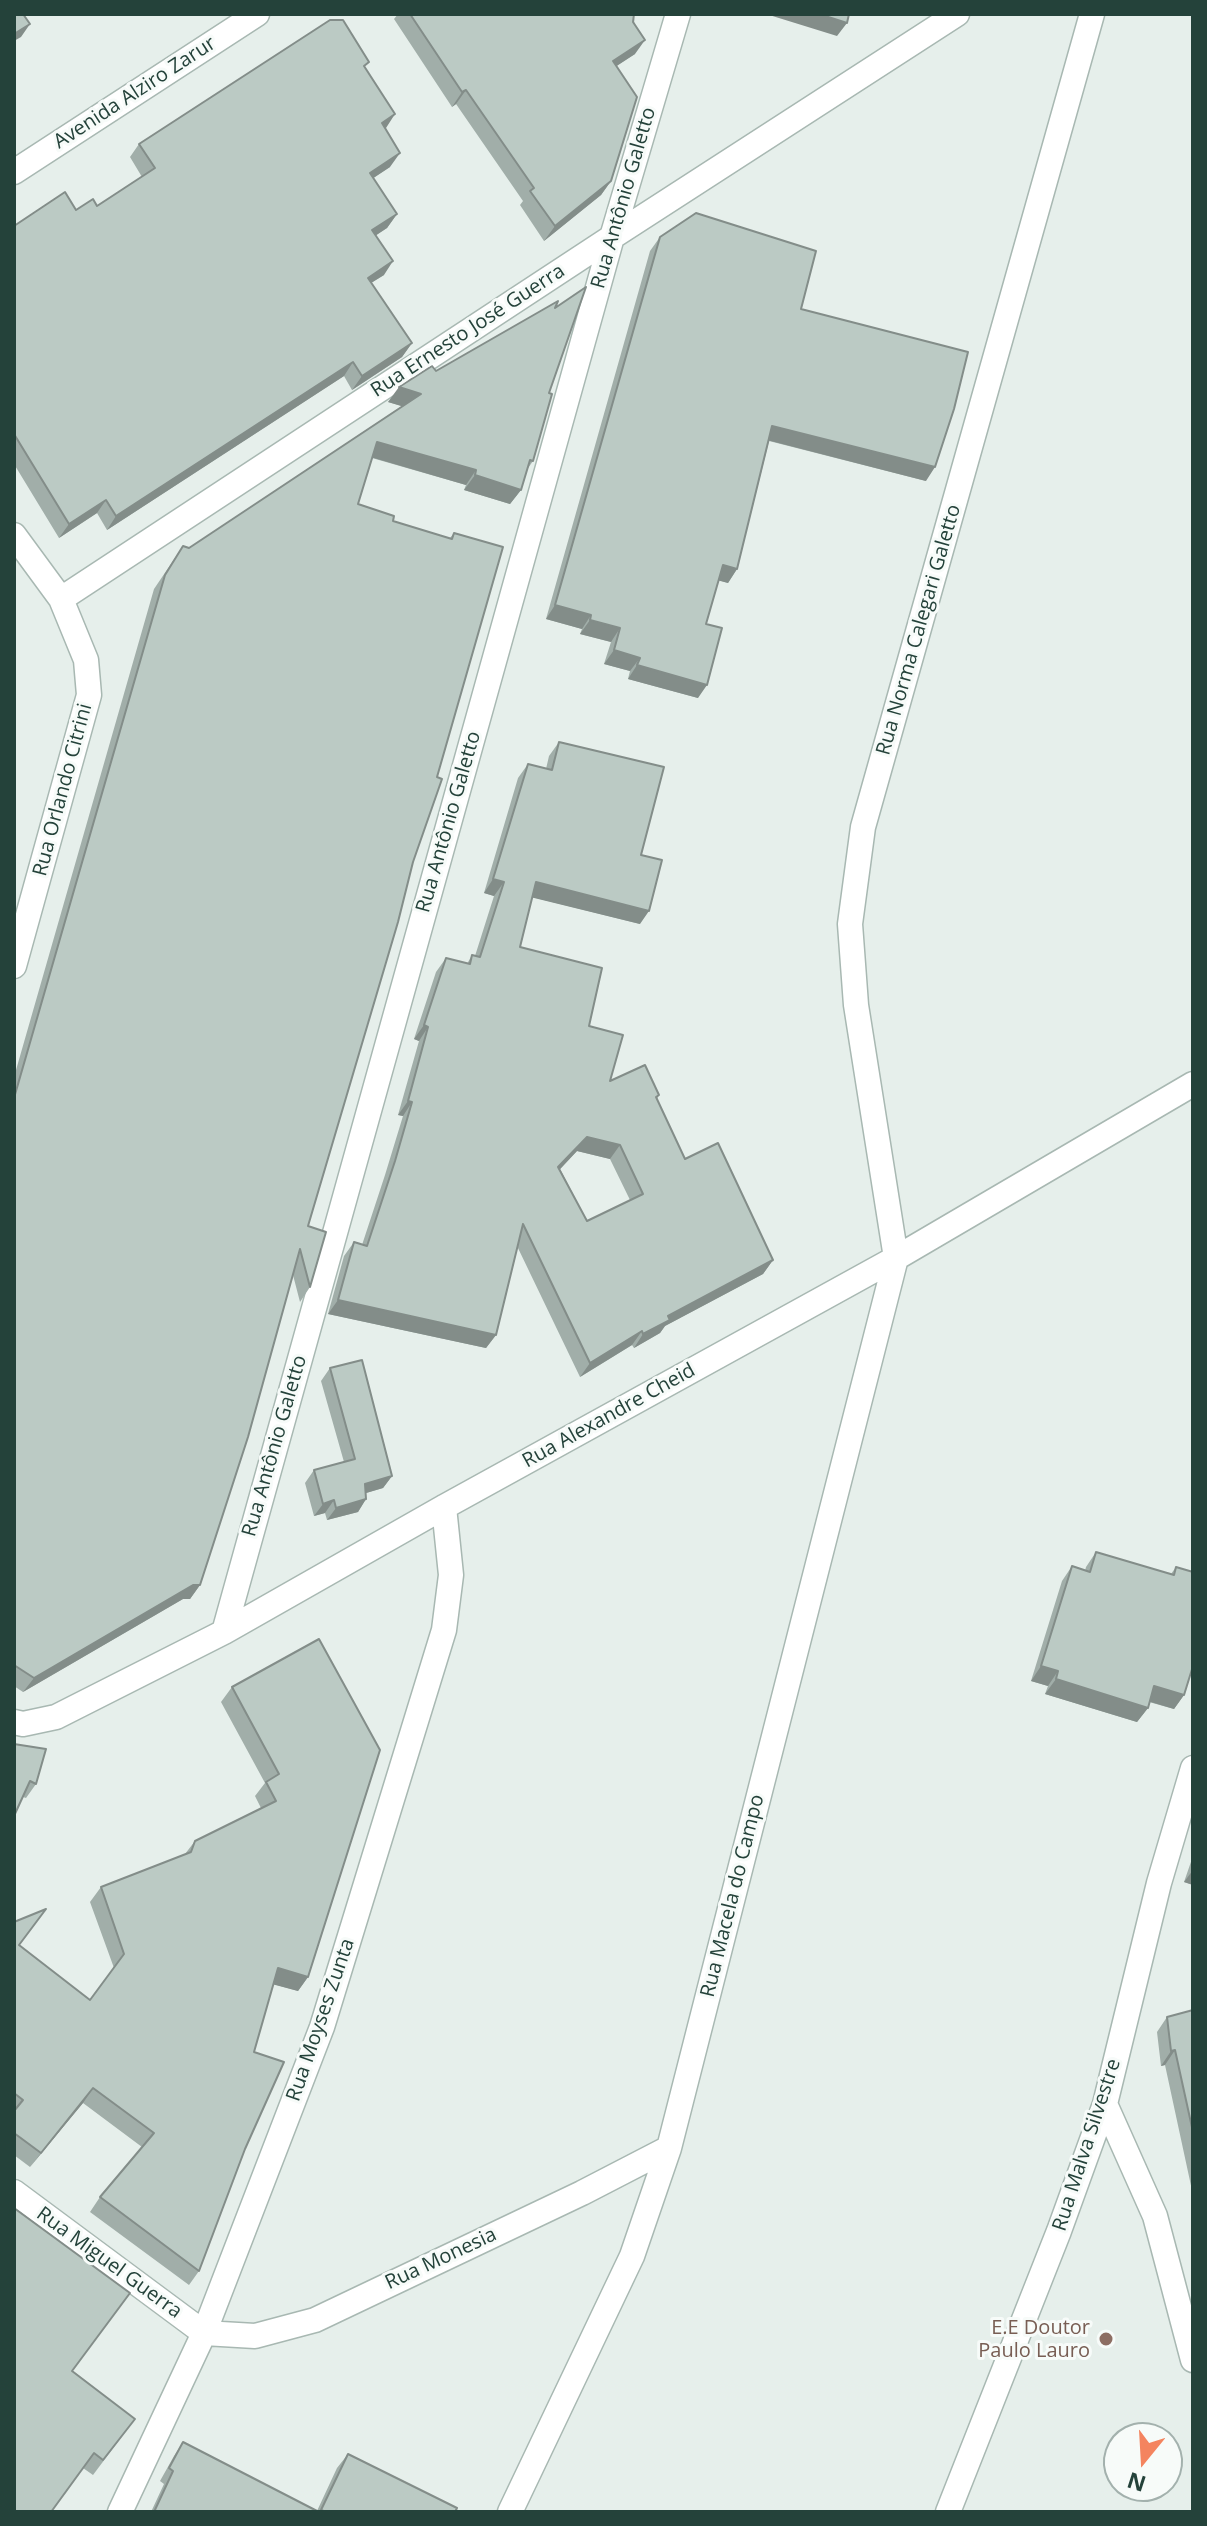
<!DOCTYPE html>
<html>
<head>
<meta charset="utf-8">
<style>
	body { margin:0 }
	#map { position:relative; width:1207px; height:2526px; overflow:hidden; background:#e6efeb; font-family:"Open Sans",sans-serif }
	canvas { display:block }
	.frame { position:absolute; inset:0; border:16px solid #24423a; pointer-events:none }
	.north { position:absolute; left:1103px; top:2422px; width:80px; height:80px; box-sizing:border-box; background:#f7fbf9; border:2px solid #a3b1ad; border-radius:50%; rotate:198deg; font-size:22px; font-weight:700; line-height:32px; text-align:center; color:#24423a }
	.north::after { content:''; display:block; margin:auto; width:28px; height:36px; background:#f4845f; clip-path:polygon(50% 0,100% 100%,50% 72%,0 100%) }
</style>
</head>
<body>
<div id="map">
<canvas width="1207" height="2526"></canvas>
<div class="frame"></div>
<div class="north">N</div>
</div>
<script>
const ctx = document.querySelector('canvas').getContext('2d');
ctx.lineJoin = 'round';
function poly(rows) {
  const path = new Path2D();
  for (const r of rows) {
    path.moveTo(r[0], r[1]);
    for (let i = 2; i < r.length; i += 2) path.lineTo(r[i], r[i + 1]);
  }
  return path;
}
function strokePath(path, color, width, dash) {
  ctx.strokeStyle = color;
  ctx.lineWidth = width;
  ctx.lineCap = dash ? 'butt' : 'round';
  ctx.setLineDash(dash || []);
  ctx.stroke(path);
}
function paint(path, color) {
  ctx.fillStyle = color;
  ctx.fill(path, 'evenodd');
}
function write(font, color, halo, rows, align = 'center') {
  ctx.font = font + ' "Open Sans",sans-serif';
  ctx.lineWidth = 6;
  ctx.setLineDash([]);
  ctx.textBaseline = 'middle';
  ctx.strokeStyle = halo;
  ctx.fillStyle = color;
  for (const [text, x, y, turn = 0] of rows) {
    ctx.save();
    ctx.translate(x, y);
    ctx.rotate((+turn || 0) * Math.PI / 180);
    ctx.textAlign = isNaN(turn) ? turn : align;
    if (halo) ctx.strokeText(text, 0, 0);
    ctx.fillText(text, 0, 0);
    ctx.restore();
  }
}
const minor = poly([
	[14,172,257,14],
	[14,535,61,599,86,660,89,695,14,966],
	[61,599,612,237,957,14],
	[224,1632,612,237,678,14],
	[14,1722,23,1724,56,1717,224,1632,444,1507,896,1258,1193,1084],
	[1105,2104,1155,2216,1193,2360],
	[14,2192,204,2333,255,2336,315,2320,582,2193,669,2148],
	[120,2512,204,2333,322,2027,444,1630,451,1575,444,1507],
	[510,2512,632,2256,669,2148,896,1258,856,1005,850,924,863,827,1092,14],
	[948,2512,1059,2231,1105,2104,1159,1883,1193,1768]
]);
strokePath(minor, '#a8b8b2', 27);
strokePath(minor, '#fff', 24);
paint(poly([
	[398,14,634,14,635,54,616,66,611,181,601,195,544,241,520,205,523,201,456,104,452,107,394,19],
	[365,68,385,129,390,167,373,178,397,214,387,228,376,235,384,275,371,283,412,343,402,357,352,390,344,376,107,530,97,513,59,538,14,464,14,226,76,210,97,206,142,177,130,157,139,144],
	[660,237,801,309,926,481,769,441,737,569,728,583,718,580,706,624,698,698,628,679,630,671,604,664,611,642,580,634,582,629,546,619,650,251],
	[555,308,549,393,533,461,526,471,521,490,510,504,464,490,466,485,372,458,358,504,393,521,450,538,454,533,413,862,308,1226,310,1287,300,1302,293,1275,200,1585,190,1599,183,1599,23,1692,14,1686,14,1077,154,589,183,546,189,548,402,406,388,402,436,371],
	[559,742,641,855,640,924,532,897,520,947,589,1026,610,1081,659,1095,657,1099,685,1159,773,1260,763,1274,665,1326,660,1333,634,1348,632,1345,580,1377,517,1246,496,1335,486,1348,328,1314,344,1256,354,1242,362,1245,385,1175,403,1116,398,1115,419,1041,414,1039,436,972,446,958,467,964,472,955,475,956,494,896,484,893,518,778,528,764,546,769,549,756],
	[577,1151,610,1159,630,1200,587,1221,560,1169],
	[330,1368,392,1476,383,1488,366,1493,366,1499,358,1512,327,1520,325,1513,314,1516,305,1483,314,1470,344,1462,321,1381],
	[1096,1552,1171,1574,1176,1567,1184,1695,1174,1709,1149,1702,1148,1708,1137,1722,1045,1694,1048,1686,1031,1681,1062,1581,1072,1566,1085,1571,1086,1567],
	[319,1639,308,1977,298,1991,273,1984,254,2052,245,2149,199,2271,189,2285,90,2212,100,2197,142,2147,83,2103,30,2167,14,2155,14,1922,19,1946,90,2000,114,1968,90,1902,101,1887,185,1854,195,1841,261,1808,255,1796,265,1783,221,1702,232,1687],
	[14,1744,36,1784,26,1798,23,1797],
	[1193,1856,1193,1885,1184,1882],
	[1193,2010,1193,2195,1165,2065,1161,2066,1157,2032,1167,2017],
	[73,2371,135,2419,93,2475,83,2468],
	[183,2442,317,2511,337,2468,348,2454,455,2512,151,2512,164,2484,160,2481,174,2456]
]), '#a1aea9');
paint(poly([
	[766,14,819,14,847,23,837,36],
	[30,24,21,37,14,41,14,34],
	[645,40,635,54,603,75,613,61],
	[466,90,456,104,452,107,462,92],
	[395,114,386,128,372,137,382,123],
	[400,153,390,167,360,187,370,173],
	[611,181,601,195,544,241,555,226],
	[397,214,387,228,363,244,372,230],
	[393,261,384,275,358,291,368,278],
	[412,343,402,357,352,390,362,376],
	[353,362,344,376,107,530,116,516],
	[399,387,421,394,411,409,388,402],
	[772,426,935,467,926,481,763,439],
	[377,442,476,470,466,485,367,456],
	[475,475,521,490,510,504,464,490],
	[106,500,97,513,59,538,69,524],
	[723,565,737,569,728,583,713,579],
	[555,605,591,615,582,629,546,619],
	[590,620,620,628,611,642,580,634],
	[614,650,640,658,630,671,604,664],
	[637,665,707,685,698,698,628,679],
	[493,879,504,882,494,896,484,893],
	[536,882,649,911,640,924,526,896],
	[424,1025,428,1027,419,1041,414,1039],
	[408,1101,412,1102,403,1116,398,1115],
	[587,1137,620,1145,610,1159,577,1151,549,1181,558,1167],
	[773,1260,763,1274,665,1326,660,1333,634,1348,643,1334,668,1316],
	[338,1300,496,1335,486,1348,328,1314],
	[642,1331,632,1345,580,1377,590,1363],
	[392,1476,383,1488,356,1496,365,1484],
	[366,1499,358,1512,327,1520,336,1508],
	[334,1500,325,1513,314,1516,323,1504],
	[193,1585,200,1585,190,1599,183,1599,23,1692,34,1678],
	[1041,1666,1058,1671,1048,1686,1031,1681],
	[1056,1679,1148,1708,1137,1722,1045,1694],
	[1154,1686,1184,1695,1174,1709,1144,1700],
	[1193,1870,1193,1885,1184,1882],
	[278,1968,308,1977,298,1991,268,1983],
	[1175,2050,1165,2065,1161,2066,1171,2051],
	[93,2088,83,2103,30,2167,41,2153]
]), '#838d89');
const building = poly([
	[14,14,23,14,30,24,14,34,14,14],
	[410,14,634,14,633,22,645,40,613,61,637,97,611,181,555,226,530,191,534,188,466,90,462,92,410,14],
	[819,14,849,14,847,23,819,14],
	[330,20,343,20,369,62,364,66,395,114,382,123,400,153,370,173,397,214,372,230,393,261,368,278,412,343,362,376,353,362,116,516,106,500,69,524,14,434,14,226,65,192,76,210,93,199,97,206,155,168,139,144,330,20],
	[696,213,816,251,801,309,968,352,954,409,935,467,772,426,737,569,723,565,706,624,722,628,707,685,637,665,640,658,614,650,620,628,590,620,591,615,555,605,660,237,696,213],
	[586,287,549,393,552,394,533,461,530,460,521,490,475,475,476,470,377,442,358,504,394,516,393,521,452,539,454,533,503,547,437,777,442,779,413,862,398,922,308,1226,326,1232,310,1287,300,1249,248,1437,200,1585,193,1585,34,1678,14,1665,14,1098,165,575,183,546,189,548,421,394,399,387,432,366,436,371,558,301,555,308,586,287],
	[559,742,664,767,641,855,662,860,649,911,536,882,520,947,602,968,589,1026,623,1035,610,1081,645,1065,659,1095,656,1097,685,1159,718,1143,773,1260,668,1316,670,1320,643,1334,642,1331,590,1363,523,1224,496,1335,338,1300,354,1242,367,1246,395,1161,412,1102,408,1101,428,1027,424,1025,446,958,470,964,472,955,480,957,504,882,493,879,528,764,552,770,559,742],
	[587,1137,620,1145,643,1194,587,1221,558,1167,587,1137],
	[362,1360,392,1476,365,1484,366,1499,336,1508,334,1500,323,1504,314,1470,355,1459,330,1368,362,1360],
	[1096,1552,1174,1575,1176,1567,1193,1572,1193,1666,1184,1695,1154,1686,1148,1708,1056,1679,1058,1671,1041,1666,1072,1566,1090,1572,1096,1552],
	[319,1639,380,1750,308,1977,278,1968,254,2052,284,2062,245,2149,199,2271,100,2197,154,2133,93,2088,41,2153,14,2133,14,2111,23,2100,14,2093,14,1922,46,1909,19,1945,90,2000,124,1954,101,1887,191,1852,195,1841,276,1801,266,1782,279,1774,232,1687,319,1639],
	[14,1744,46,1749,36,1784,30,1781,14,1816,14,1744],
	[1193,2010,1193,2132,1175,2050,1171,2051,1167,2017,1193,2010],
	[14,2208,130,2293,72,2371,135,2419,103,2460,94,2453,51,2512,14,2512,14,2208],
	[183,2442,319,2512,154,2512,173,2471,169,2468,183,2442],
	[348,2454,457,2508,455,2512,362,2512,359,2511,359,2512,326,2512,321,2510,348,2454]
]);
paint(building, '#bbcac4');
strokePath(building, '#838d89', 2);
for (const [x, y, r, color] of [
	[1106,2339,8,"#8d6e63"]
]) {
  const dot = new Path2D();
  dot.arc(x, y, r, 0, 2 * Math.PI);
  ctx.fillStyle = color;
  ctx.fill(dot);
  strokePath(dot, '#f7fbf9', 3);
}
write('20px', '#24423a', '#f7fbf9', [
	["Avenida Alziro Zarur",135,93,-33],
	["Rua Antônio Galetto",624,198,-74],
	["Rua Ernesto José Guerra",468,331,-33],
	["Rua Norma Calegari Galetto",919,630,-74],
	["Rua Orlando Citrini",63,790,-75],
	["Rua Antônio Galetto",449,822,-74],
	["Rua Alexandre Cheid",609,1416,-29],
	["Rua Antônio Galetto",275,1446,-74],
	["Rua Macela do Campo",733,1896,-76],
	["Rua Moyses Zunta",321,2020,-71],
	["Rua Malva Silvestre",1087,2145,-72],
	["Rua Monesia",441,2259,-25],
	["Rua Miguel Guerra",109,2263,36]
]);
write('20px', '#785e54', '#f7fbf9', [
	["E.E Doutor",1090,2328],
	["Paulo Lauro",1090,2351]
], 'right');
</script>
</body>
</html>
